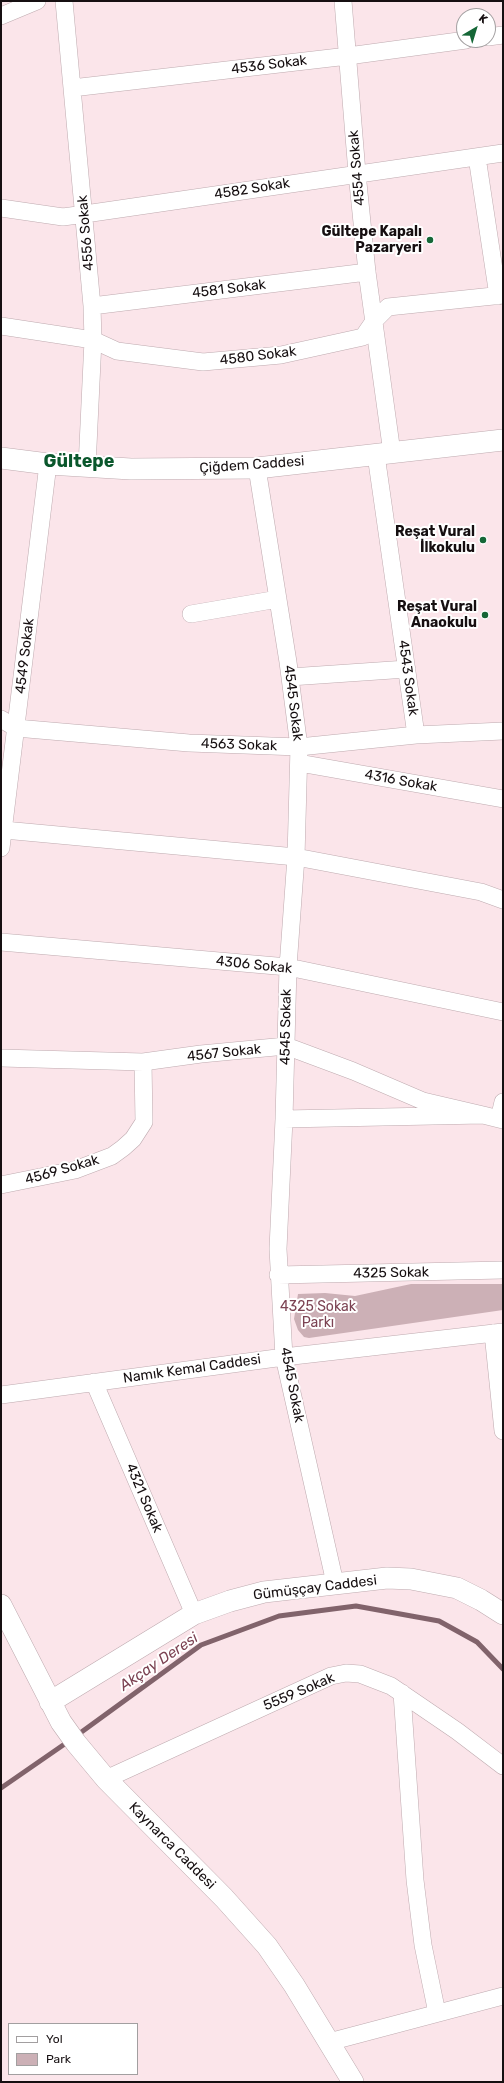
<!DOCTYPE html>
<html>
<head>
<meta charset="utf-8">
<style>
	body { margin:0 }
	#map { position:relative; width:504px; height:2083px; overflow:hidden; background:#fbe5ea; font-family:Rubik,sans-serif }
	canvas { display:block }
	.frame { position:absolute; inset:0; border:2px solid #160f11; pointer-events:none }
	.legend { position:absolute; left:8px; top:2023px; width:130px; height:52px; box-sizing:border-box; background:#fff; border:1px solid #a29fa0; margin:0; padding:5px 7px; list-style:none; font-size:12px; color:#160f11 }
	.legend li { display:flex; align-items:center; gap:8px; height:20px }
	.legend b { width:20px; border:1px solid #a29fa0 }
	.north { position:absolute; left:456px; top:8px; width:40px; height:40px; box-sizing:border-box; background:#fff; border:1px solid #a29fa0; border-radius:50%; rotate:38deg; font-size:11px; font-weight:700; line-height:16px; text-align:center; color:#160f11 }
	.north::after { content:''; display:block; margin:auto; width:14px; height:18px; background:#156737; clip-path:polygon(50% 0,100% 100%,50% 72%,0 100%) }
</style>
</head>
<body>
<div id="map">
<canvas width="504" height="2083"></canvas>
<div class="frame"></div>
<ul class="legend">
<li><b style="height:5px;background:#fff"></b>Yol</li>
<li><b style="height:11px;background:#ccb0b6"></b>Park</li>
</ul>
<div class="north">K</div>
</div>
<script>
const ctx = document.querySelector('canvas').getContext('2d');
ctx.lineJoin = 'round';
function paint(path, color) {
  ctx.fillStyle = color;
  ctx.fill(path, 'evenodd');
}
function poly(rows) {
  const path = new Path2D();
  for (const r of rows) {
    path.moveTo(r[0], r[1]);
    for (let i = 2; i < r.length; i += 2) path.lineTo(r[i], r[i + 1]);
  }
  return path;
}
function strokePath(path, color, width, dash) {
  ctx.strokeStyle = color;
  ctx.lineWidth = width;
  ctx.lineCap = dash ? 'butt' : 'round';
  ctx.setLineDash(dash || []);
  ctx.stroke(path);
}
function write(font, color, halo, rows, align = 'center') {
  ctx.font = font + ' Rubik,sans-serif';
  ctx.lineWidth = 4;
  ctx.setLineDash([]);
  ctx.textBaseline = 'middle';
  ctx.strokeStyle = halo;
  ctx.fillStyle = color;
  for (const [text, x, y, turn = 0] of rows) {
    ctx.save();
    ctx.translate(x, y);
    ctx.rotate((+turn || 0) * Math.PI / 180);
    ctx.textAlign = isNaN(turn) ? turn : align;
    if (halo) ctx.strokeText(text, 0, 0);
    ctx.fillText(text, 0, 0);
    ctx.restore();
  }
}
paint(poly([
	[411,1284,503,1284,503,1310,309,1338,304,1337,298,1330,294,1319,298,1294,325,1293,355,1296]
]), '#ccb0b6');
strokePath(poly([
	[76,1736,201,1645,279,1616,356,1606,439,1621,477,1642,503,1669],
	[1,1788,69,1741]
]), '#81636b', 5);
const minor = poly([
	[64,1,92,306,93,340,87,467],
	[343,1,357,173,367,272,392,453],
	[1,16,37,1],
	[488,37,503,35],
	[72,88,348,56,466,40],
	[477,157,498,296],
	[1,208,63,217,85,214,503,153],
	[92,306,367,272],
	[1,326,93,340,117,351,203,362,281,355,363,337,374,321,388,307,503,295],
	[376,455,416,735],
	[257,468,288,662,299,747,296,857,288,967,284,1119,278,1249,284,1357,335,1583],
	[191,614,278,599],
	[290,677,407,669],
	[1,719,16,728,189,743,299,747,416,735,503,731],
	[299,763,503,799],
	[4,830,296,857,481,892,503,900],
	[1,848,48,464],
	[1,942,288,967,503,1012],
	[1,1058,143,1062,201,1054,286,1046,353,1071,423,1101,483,1115],
	[284,1119,483,1115,503,1120],
	[499,1119,503,1102],
	[1,1185,75,1170,112,1156,123,1148,133,1139,144,1122,143,1062],
	[278,1275,503,1270],
	[493,1333,503,1431],
	[94,1382,194,1614],
	[1,1395,284,1357,503,1332],
	[402,1693,415,1880,423,1945,437,2013],
	[106,1779,331,1676,346,1673,360,1674,391,1686,457,1731,503,1766],
	[329,2042,503,1996]
]);
const tertiary = poly([
	[1,458,48,464,131,469,257,468,503,440],
	[1,1605,61,1722,76,1743,106,1779,224,1898,267,1946,294,1985,353,2082],
	[50,1702,194,1614,230,1601,264,1592,387,1578,411,1579,457,1588,481,1600,503,1614]
]);
strokePath(minor, '#beaaaf', 18);
strokePath(tertiary, '#beaaaf', 22);
strokePath(minor, '#fff', 17);
strokePath(tertiary, '#fff', 21);
for (const [x, y, r, color] of [
	[430,240,4,"#156737"],
	[483,540,4,"#156737"],
	[485,615,4,"#156737"]
]) {
  const dot = new Path2D();
  dot.arc(x, y, r, 0, 2 * Math.PI);
  ctx.fillStyle = color;
  ctx.fill(dot);
  strokePath(dot, '#fff', 1.5);
}
write('14px', '#160f11', '#fff', [
	["4536 Sokak",269,65,-7],
	["4554 Sokak",357,168,-95],
	["4582 Sokak",252,189,-9],
	["4556 Sokak",86,233,-95],
	["4581 Sokak",229,289,-7],
	["4580 Sokak",258,356,-7],
	["Çiğdem Caddesi",252,465,-4],
	["4549 Sokak",25,656,-83],
	["4543 Sokak",408,678,82],
	["4545 Sokak",293,703,83],
	["4563 Sokak",239,745,2],
	["4316 Sokak",401,781,10],
	["4306 Sokak",254,965,6],
	["4545 Sokak",286,1027,-89],
	["4567 Sokak",224,1053,-6],
	["4569 Sokak",62,1170,-16],
	["4325 Sokak",391,1273,-1],
	["Namık Kemal Caddesi",192,1369,-8],
	["4545 Sokak",292,1385,79],
	["4321 Sokak",144,1498,67],
	["Gümüşçay Caddesi",315,1588,-7],
	["5559 Sokak",299,1692,-23],
	["Kaynarca Caddesi",172,1846,45]
]);
write('bold 14px', '#160f11', '#fff', [
	["Gültepe Kapalı",422,232],
	["Pazaryeri",422,248],
	["Reşat Vural",475,532],
	["İlkokulu",475,548],
	["Reşat Vural",477,607],
	["Anaokulu",477,623]
], 'right');
write('14px', '#7c4353', '#fff', [
	["4325 Sokak",318,1307],
	["Parkı",318,1323]
]);
write('italic 15px', '#7c4353', '#fff', [
	["Akçay Deresi",159,1662,-34]
]);
write('bold 18px', '#0a572c', '#fff', [
	["Gültepe",79,462]
]);
</script>
</body>
</html>
